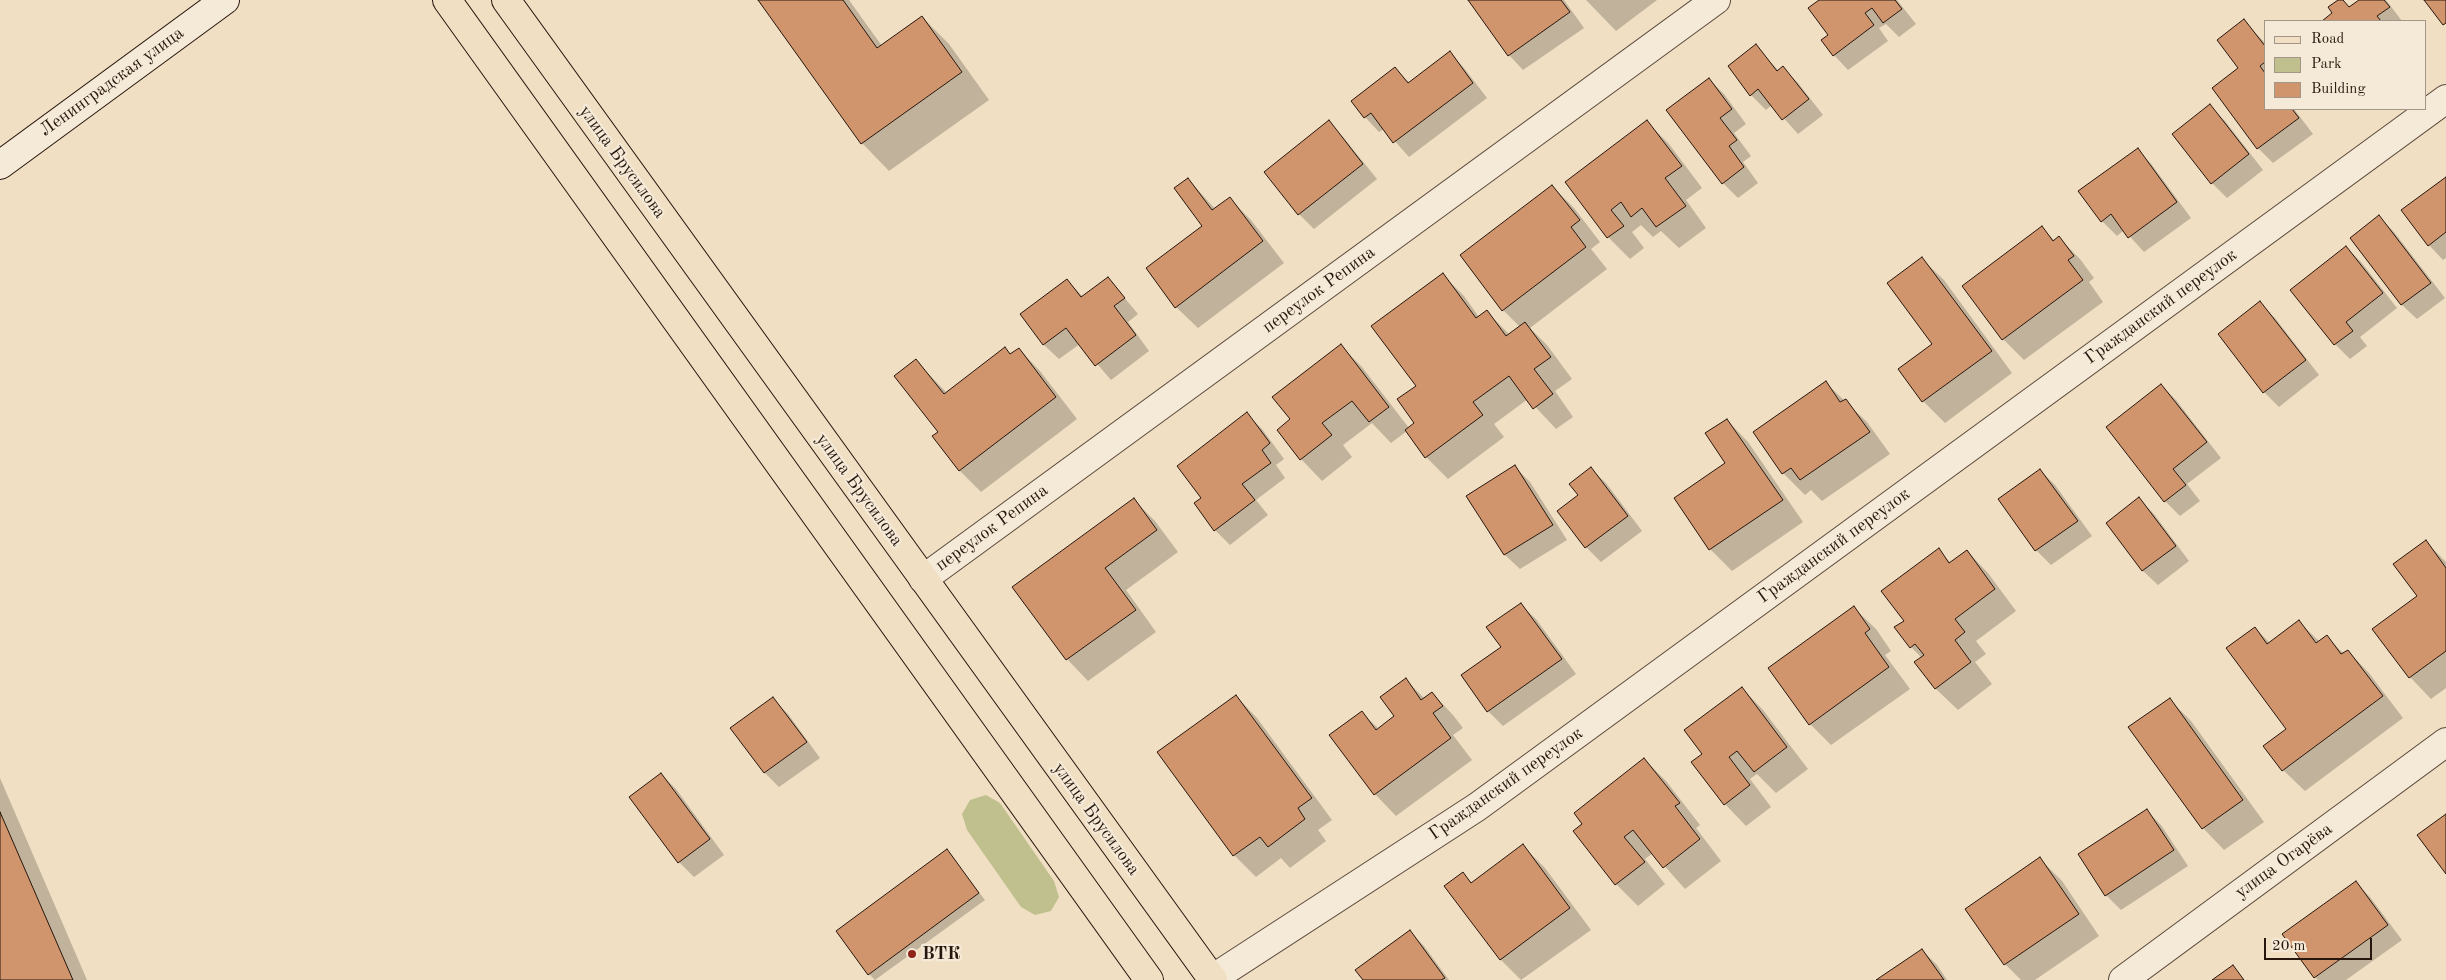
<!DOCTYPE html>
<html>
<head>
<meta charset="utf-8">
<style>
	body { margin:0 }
	#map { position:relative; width:2446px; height:980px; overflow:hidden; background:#f0dfc2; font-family:"Old Standard TT",serif }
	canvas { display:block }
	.legend { position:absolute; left:2264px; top:20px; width:162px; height:90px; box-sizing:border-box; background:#f5ead7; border:1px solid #a39587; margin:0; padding:6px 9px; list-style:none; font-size:15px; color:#27160e }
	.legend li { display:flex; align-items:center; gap:10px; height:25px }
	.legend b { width:25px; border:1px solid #a39587 }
	.scale { position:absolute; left:2264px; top:938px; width:108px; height:22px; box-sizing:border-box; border:2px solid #27160e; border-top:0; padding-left:6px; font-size:15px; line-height:18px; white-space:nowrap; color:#27160e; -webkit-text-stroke:4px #f5ead7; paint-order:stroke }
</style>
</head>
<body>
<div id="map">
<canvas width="2446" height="980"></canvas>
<ul class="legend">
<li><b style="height:6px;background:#f0dfc2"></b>Road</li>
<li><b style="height:14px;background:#c0c08f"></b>Park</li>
<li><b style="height:14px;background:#d0956c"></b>Building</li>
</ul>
<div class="scale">20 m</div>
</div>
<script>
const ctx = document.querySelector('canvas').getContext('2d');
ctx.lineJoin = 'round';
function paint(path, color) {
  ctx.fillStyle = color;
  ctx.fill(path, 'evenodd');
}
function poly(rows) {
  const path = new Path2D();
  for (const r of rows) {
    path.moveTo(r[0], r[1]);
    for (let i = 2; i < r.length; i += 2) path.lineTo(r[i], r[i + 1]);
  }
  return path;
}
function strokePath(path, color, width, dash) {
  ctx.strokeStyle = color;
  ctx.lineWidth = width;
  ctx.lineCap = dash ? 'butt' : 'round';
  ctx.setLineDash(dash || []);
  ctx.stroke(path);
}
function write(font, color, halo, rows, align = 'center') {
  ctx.font = font + ' "Old Standard TT",serif';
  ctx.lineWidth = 4.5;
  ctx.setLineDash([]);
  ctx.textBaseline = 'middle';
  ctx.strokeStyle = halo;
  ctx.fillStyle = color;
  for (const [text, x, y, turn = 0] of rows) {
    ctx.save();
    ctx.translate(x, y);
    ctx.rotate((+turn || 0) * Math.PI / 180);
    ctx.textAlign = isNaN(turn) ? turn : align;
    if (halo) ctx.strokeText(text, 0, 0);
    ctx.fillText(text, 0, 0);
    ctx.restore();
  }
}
paint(poly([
	[986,795,1000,803,1054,881,1059,897,1051,911,1035,915,1021,907,967,830,962,814,970,800]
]), '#c0c08f');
paint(poly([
	[759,0,849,0,882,46,922,17,949,44,989,100,889,171,862,143],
	[1470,0,1564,0,1584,28,1523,70,1509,55],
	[1586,0,1657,0,1616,31],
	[1821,0,1897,0,1916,24,1899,37,1886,24,1879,28,1888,41,1848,70,1834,55],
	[2340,0,2350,8,2361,0,2386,0,2402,21,2324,21,2334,14],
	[2244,21,2265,43,2265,109,2294,109,2313,134,2273,163,2258,148,2214,88,2240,69],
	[1755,46,1779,71,1783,68,1798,83,1823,115,1798,134,1772,105,1766,110,1751,95],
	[1450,53,1464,68,1487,98,1409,157,1384,129,1379,132,1365,117,1395,69,1410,83],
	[1709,79,1724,94,1746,124,1734,133,1751,156,1743,162,1758,183,1738,198,1723,183],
	[2210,106,2225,121,2263,170,2227,198,2212,183,2174,134],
	[1329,122,1343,137,1377,179,1314,229,1299,214],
	[1647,122,1669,144,1702,188,1686,200,1706,228,1679,248,1661,231,1653,237,1641,225,1632,232,1644,248,1630,259,1608,237,1567,182],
	[2138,150,2152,165,2191,218,2144,252,2124,230,2117,236,2102,221],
	[2446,178,2446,258,2443,260,2429,245],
	[1188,179,1216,210,1230,199,1251,220,1284,263,1198,328,1176,307,1204,226],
	[1552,186,1574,208,1600,242,1591,249,1607,269,1530,328,1547,345,1572,379,1555,391,1573,417,1556,429,1528,399,1494,424,1504,437,1448,479,1426,457,1407,431,1391,443,1372,423,1343,445,1352,457,1322,481,1301,459,1292,419,1341,346,1362,367,1409,428,1416,423,1417,386,1443,275,1464,296,1479,317,1487,312,1510,335,1520,327,1503,310,1462,255],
	[2379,217,2394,232,2445,298,2417,319,2402,305,2351,238],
	[2042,228,2055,241,2059,238,2080,259,2094,278,2089,282,2103,302,2024,360,2003,339],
	[2346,247,2361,262,2397,308,2360,337,2367,346,2350,359,2335,344,2292,290],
	[1922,259,1944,280,2012,373,1945,423,1923,401,1899,369,1934,344],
	[1108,278,1138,314,1128,322,1149,351,1111,380,1080,344,1059,359,1044,345,1021,314,1067,280,1083,297],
	[2260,303,2275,318,2319,375,2279,407,2264,392],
	[1005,349,1012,355,1019,349,1040,371,1077,419,981,492,960,471,940,432,916,361,947,393],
	[1826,383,1867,422,1890,454,1822,501,1811,490,1805,495,1783,473,1754,432],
	[2161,385,2176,400,2221,458,2187,484,2200,501,2180,516,2165,501,2107,427],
	[1247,414,1262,429,1284,459,1276,465,1285,478,1256,500,1268,515,1230,545,1215,530,1202,498],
	[1727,420,1748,442,1803,522,1732,571,1710,549,1675,498,1727,463],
	[1515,467,1530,482,1567,540,1520,569,1505,555,1468,496],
	[1591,469,1606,483,1642,531,1601,562,1586,547],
	[2040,470,2055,485,2092,536,2051,565,2036,550,2000,500],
	[2139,499,2154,514,2189,561,2158,585,2143,571,2107,523],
	[1134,500,1155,521,1178,552,1126,590,1156,632,1088,681,1067,659,1014,587],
	[2426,542,2446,562,2446,688,2431,699,2410,677],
	[1938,550,1951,563,1967,551,1988,573,2016,611,1976,641,1986,654,1975,662,1992,684,1958,710,1936,689,1916,662,1922,658,1911,647,1906,621],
	[1521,605,1536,619,1576,674,1503,726,1488,711,1463,676,1502,648],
	[1854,608,1876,629,1891,651,1885,655,1910,689,1831,745,1810,724],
	[2299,622,2320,642,2327,637,2344,654,2348,651,2369,673,2403,718,2305,791,2283,770,2288,729,2255,628,2270,643],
	[1406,680,1425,699,1432,693,1453,715,1463,728,1453,735,1472,760,1396,816,1375,794,1362,713,1379,729,1396,717],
	[1742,688,1763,710,1808,769,1776,793,1757,774,1750,779,1771,807,1746,826,1725,804,1704,754],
	[1236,696,1257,718,1332,820,1318,830,1326,841,1290,868,1281,858,1256,877,1234,855,1159,753],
	[773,699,788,714,820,758,779,787,765,773,732,729],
	[2170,700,2191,721,2264,822,2224,850,2203,828],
	[1644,759,1666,781,1700,825,1696,828,1721,861,1685,889,1653,853,1645,859,1665,884,1638,906,1616,884,1574,831],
	[661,774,676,789,724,855,694,877,679,862],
	[0,778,87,980,0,980],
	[2147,811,2161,825,2188,866,2121,910,2106,895],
	[1523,846,1545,868,1591,930,1521,980,1501,960,1446,886,1463,874,1473,884],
	[947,851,985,900,875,980,869,974],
	[2040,859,2062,881,2099,936,2035,980,2021,980,2005,964],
	[2355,882,2370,897,2402,940,2346,980,2318,980,2315,977],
	[1410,932,1424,946,1449,980,1364,980],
	[1922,950,1937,965,1947,980,1878,980]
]), '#0003');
const building = poly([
	[758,0,843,0,877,48,922,16,962,72,861,144,758,0],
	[1468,0,1561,0,1570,12,1508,56,1468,0],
	[1819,0,1895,0,1902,9,1883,23,1872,8,1865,13,1874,25,1833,56,1821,40,1828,35,1808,8,1819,0],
	[2338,0,2343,0,2349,7,2359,0,2384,0,2390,7,2377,16,2381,21,2322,21,2332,13,2328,7,2338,0],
	[2424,0,2446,0,2446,23,2443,25,2424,0],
	[2244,19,2265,46,2265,62,2260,66,2265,73,2265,109,2292,109,2299,118,2257,149,2212,88,2238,68,2217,40,2244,19],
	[1756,44,1777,71,1783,66,1809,99,1782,120,1758,89,1750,96,1728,66,1756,44],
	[1450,51,1473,83,1393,143,1371,113,1364,118,1351,101,1395,67,1408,83,1450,51],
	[1709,78,1732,109,1720,118,1737,140,1729,146,1744,167,1722,184,1666,110,1709,78],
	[2210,104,2249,154,2211,184,2172,134,2210,104],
	[1329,120,1363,164,1298,215,1264,172,1329,120],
	[1647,120,1682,166,1665,178,1686,206,1656,227,1642,208,1631,217,1621,202,1611,210,1624,226,1607,238,1565,182,1647,120],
	[2138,148,2177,202,2128,238,2111,214,2101,222,2078,191,2138,148],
	[2446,177,2446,232,2428,246,2401,210,2446,177],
	[1188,178,1212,210,1230,197,1263,241,1175,308,1146,268,1202,226,1174,188,1188,178],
	[1552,185,1580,220,1571,227,1586,247,1502,311,1460,255,1552,185],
	[2379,215,2431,283,2401,305,2350,238,2379,215],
	[2042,226,2053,241,2059,236,2074,256,2068,260,2083,280,2002,340,1962,286,2042,226],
	[2346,246,2383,293,2346,322,2353,331,2334,345,2290,290,2346,246],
	[1922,257,1992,351,1922,402,1898,369,1932,344,1887,283,1922,257],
	[1443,273,1476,318,1487,310,1506,336,1525,322,1551,357,1534,369,1553,394,1533,409,1509,376,1473,402,1483,415,1425,458,1405,430,1414,423,1397,399,1416,386,1371,326,1443,273],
	[1108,277,1125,298,1114,306,1136,335,1095,366,1066,328,1043,345,1020,314,1067,279,1081,297,1108,277],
	[2260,301,2306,360,2263,393,2218,334,2260,301],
	[1341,344,1389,407,1369,422,1352,401,1322,423,1332,435,1300,460,1277,430,1290,419,1272,397,1341,344],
	[1005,347,1010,354,1019,348,1056,397,959,471,932,436,938,432,894,376,916,359,944,394,1005,347],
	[1826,381,1840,402,1846,399,1870,432,1800,480,1791,468,1782,474,1753,432,1826,381],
	[2161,384,2207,442,2173,469,2186,485,2164,502,2106,427,2161,384],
	[1247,412,1270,443,1262,450,1271,463,1242,484,1255,500,1214,531,1194,503,1201,498,1177,466,1247,412],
	[1727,419,1783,500,1709,550,1674,498,1725,463,1705,433,1727,419],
	[1515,465,1553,525,1504,555,1466,496,1515,465],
	[1591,467,1628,516,1585,548,1557,511,1578,495,1569,484,1591,467],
	[2040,469,2078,521,2035,551,1998,499,2040,469],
	[2139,497,2176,546,2142,571,2106,523,2139,497],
	[1134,498,1157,530,1105,568,1136,610,1066,660,1012,587,1134,498],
	[2426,540,2446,568,2446,651,2409,678,2372,629,2417,596,2393,564,2426,540],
	[1939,548,1949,563,1967,550,1995,589,1955,619,1965,632,1955,640,1971,662,1935,689,1914,662,1924,655,1915,644,1910,648,1894,627,1904,621,1881,591,1939,548],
	[1521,603,1562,659,1487,712,1461,675,1501,647,1486,627,1521,603],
	[1854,606,1870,629,1865,633,1889,667,1809,725,1768,668,1854,606],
	[2299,620,2316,643,2327,635,2341,654,2348,650,2383,696,2282,771,2263,746,2286,729,2226,648,2255,627,2267,644,2299,620],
	[1406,678,1421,700,1432,692,1443,706,1433,713,1451,738,1374,795,1329,735,1362,711,1376,730,1394,716,1380,697,1406,678],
	[1742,687,1787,747,1754,772,1737,751,1729,757,1750,785,1724,805,1691,762,1702,754,1684,730,1742,687],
	[1236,695,1312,798,1298,808,1305,819,1268,847,1260,837,1233,856,1157,752,1236,695],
	[773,697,807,742,764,773,730,728,773,697],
	[2170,698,2243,800,2202,829,2128,727,2170,698],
	[1644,758,1680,803,1675,806,1700,839,1663,868,1633,830,1624,837,1645,862,1615,885,1573,831,1582,824,1574,813,1644,758],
	[661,773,710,839,678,863,629,797,661,773],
	[2147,809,2174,850,2105,896,2078,854,2147,809],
	[0,812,73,980,0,980,0,812],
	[2446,814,2446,874,2417,835,2446,814],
	[1523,844,1570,908,1500,960,1444,886,1463,872,1471,883,1523,844],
	[947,849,979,893,868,975,836,931,947,849],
	[2040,857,2079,914,2004,965,1965,909,2040,857],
	[2356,881,2388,925,2314,978,2282,934,2356,881],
	[1410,930,1445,978,1441,980,1363,980,1355,970,1410,930],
	[1922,949,1944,980,1876,980,1922,949],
	[2233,965,2244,980,2212,980,2233,965]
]);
paint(building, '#d0956c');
strokePath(building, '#27160e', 1);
const street = poly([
	[923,579,1716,0],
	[1212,979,1477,807,2446,99],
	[2123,980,2446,742]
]);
const secondary = poly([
	[0,165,225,0]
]);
const primary = poly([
	[447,0,1149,980],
	[506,0,1213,980]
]);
strokePath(street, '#59483b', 30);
strokePath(secondary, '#27160e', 30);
strokePath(primary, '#27160e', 30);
strokePath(street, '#f5ead7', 28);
strokePath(secondary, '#f5ead7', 28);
strokePath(primary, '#f0dfc2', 28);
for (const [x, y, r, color] of [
	[912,954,5,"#8f2418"]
]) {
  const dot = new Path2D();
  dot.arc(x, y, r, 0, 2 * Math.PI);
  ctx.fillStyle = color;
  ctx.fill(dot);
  strokePath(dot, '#f5ead7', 2);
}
write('18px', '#27160e', '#f5ead7', [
	["Ленинградская улица",112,82,-36],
	["улица Брусилова",622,162,54],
	["переулок Репина",1319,290,-36],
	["Гражданский переулок",2161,307,-36],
	["улица Брусилова",859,490,54],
	["переулок Репина",992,528,-36],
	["Гражданский переулок",1834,546,-36],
	["Гражданский переулок",1506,784,-35],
	["улица Брусилова",1096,819,54],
	["улица Огарёва",2284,861,-36]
]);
write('bold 18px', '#27160e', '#f5ead7', [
	["ВТК",922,954]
], 'left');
</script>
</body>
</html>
